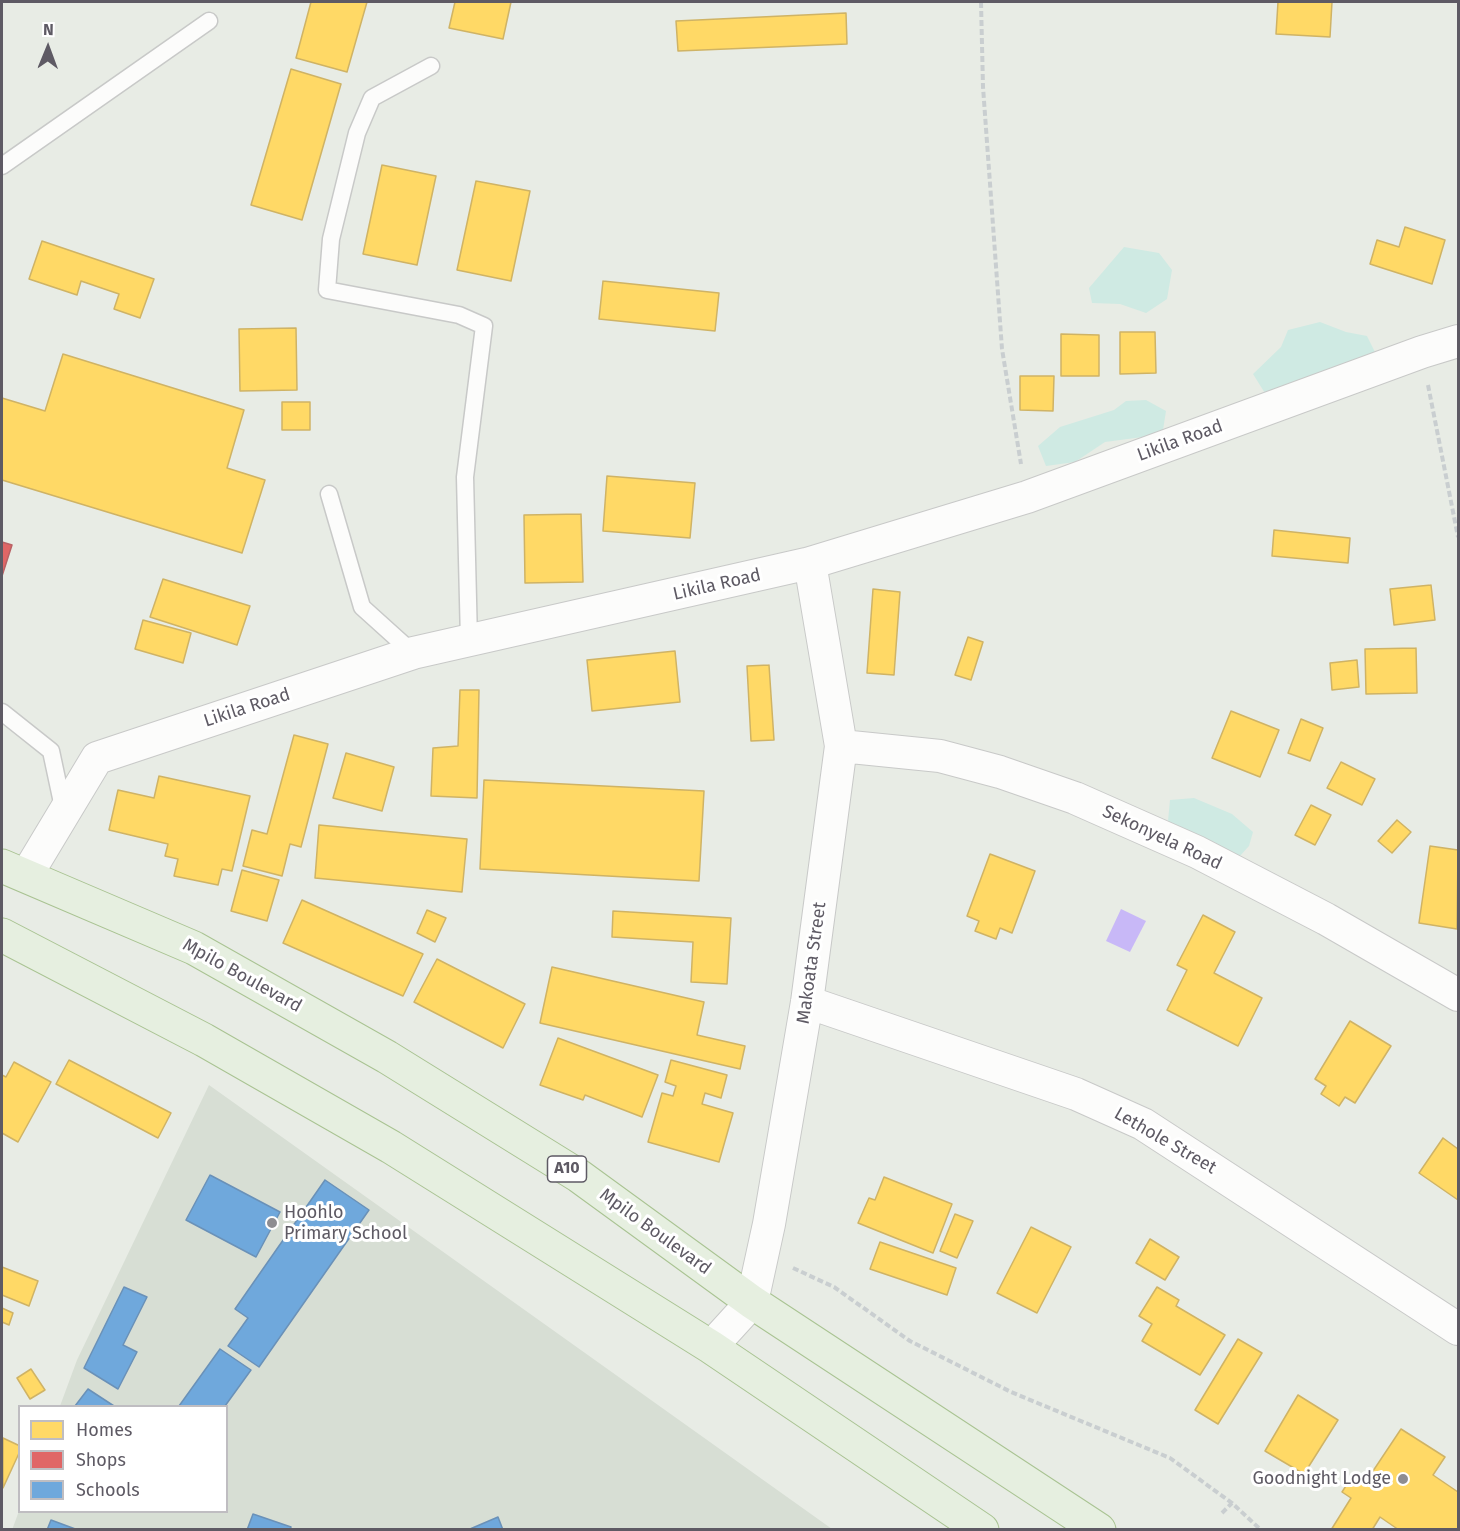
<!DOCTYPE html>
<html>
<head>
<meta charset="utf-8">
<style>
	body { margin:0 }
	#map { position:relative; width:1460px; height:1531px; overflow:hidden; background:#e8ece5; font-family:"Fira Sans",sans-serif }
	canvas { display:block }
	.frame { position:absolute; inset:0; border:3px solid #5e5a64; pointer-events:none }
	.legend { position:absolute; left:18px; top:1405px; width:210px; height:108px; box-sizing:border-box; background:#fff; border:2px solid #bfbdc1; margin:0; padding:8px 10px; list-style:none; font-size:18px; color:#5e5a64 }
	.legend li { display:flex; align-items:center; gap:12px; height:30px }
	.legend b { width:30px; border:2px solid #bfbdc1 }
	.north { position:absolute; left:18px; top:18px; width:60px; height:60px; -webkit-text-stroke:4px #fff; paint-order:stroke; rotate:1deg; font-size:16px; font-weight:700; line-height:24px; text-align:center; color:#5e5a64 }
	.north::after { content:''; display:block; margin:auto; width:21px; height:27px; background:#5e5a64; clip-path:polygon(50% 0,100% 100%,50% 72%,0 100%) }
</style>
</head>
<body>
<div id="map">
<canvas width="1460" height="1531"></canvas>
<div class="frame"></div>
<ul class="legend">
<li><b style="height:16px;background:#ffd966"></b>Homes</li>
<li><b style="height:16px;background:#e06666"></b>Shops</li>
<li><b style="height:16px;background:#6fa8dc"></b>Schools</li>
</ul>
<div class="north">N</div>
</div>
<script>
const ctx = document.querySelector('canvas').getContext('2d');
ctx.lineJoin = 'round';
function paint(path, color) {
  ctx.fillStyle = color;
  ctx.fill(path, 'evenodd');
}
function poly(rows) {
  const path = new Path2D();
  for (const r of rows) {
    path.moveTo(r[0], r[1]);
    for (let i = 2; i < r.length; i += 2) path.lineTo(r[i], r[i + 1]);
  }
  return path;
}
function strokePath(path, color, width, dash) {
  ctx.strokeStyle = color;
  ctx.lineWidth = width;
  ctx.lineCap = dash ? 'butt' : 'round';
  ctx.setLineDash(dash || []);
  ctx.stroke(path);
}
function write(font, color, halo, rows, align = 'center') {
  ctx.font = font + ' "Fira Sans",sans-serif';
  ctx.lineWidth = 6;
  ctx.setLineDash([]);
  ctx.textBaseline = 'middle';
  ctx.strokeStyle = halo;
  ctx.fillStyle = color;
  for (const [text, x, y, turn = 0] of rows) {
    ctx.save();
    ctx.translate(x, y);
    ctx.rotate((+turn || 0) * Math.PI / 180);
    ctx.textAlign = isNaN(turn) ? turn : align;
    if (halo) ctx.strokeText(text, 0, 0);
    ctx.fillText(text, 0, 0);
    ctx.restore();
  }
}
paint(poly([
	[209,1085,832,1529,12,1530,19,1511,226,1512,226,1406,60,1406,77,1360]
]), '#d7ded4');
paint(poly([
	[1124,247,1159,253,1172,270,1167,299,1146,313,1120,304,1092,303,1089,288],
	[1320,322,1346,332,1367,336,1378,358,1268,398,1253,374,1281,347,1288,330],
	[1146,400,1166,411,1163,430,1143,437,1105,442,1075,462,1046,466,1038,446,1060,427,1114,410,1126,401],
	[1194,798,1232,814,1253,832,1249,846,1239,857,1184,839,1168,821,1170,800]
]), '#cfeae3');
paint(poly([
	[1121,909,1146,921,1130,952,1106,941]
]), '#c8b8f7');
const homes = poly([
	[311,2,367,2,347,72,296,58,311,2],
	[455,2,511,2,503,39,449,28,455,2],
	[1278,2,1332,2,1330,37,1276,34,1278,2],
	[846,13,847,44,678,51,676,21,846,13],
	[291,69,341,84,302,220,251,205,291,69],
	[382,165,436,176,417,265,363,254,382,165],
	[476,181,530,191,511,281,457,270,476,181],
	[1405,227,1445,240,1432,284,1370,264,1377,240,1399,247,1405,227],
	[42,241,154,279,140,318,114,309,119,294,81,281,77,295,29,279,42,241],
	[603,281,719,293,715,331,599,319,603,281],
	[296,328,297,390,240,391,239,329,296,328],
	[1120,332,1155,332,1156,373,1120,374,1120,332],
	[1061,334,1099,335,1099,376,1061,376,1061,334],
	[63,354,244,410,227,468,265,480,242,553,2,480,2,398,45,411,63,354],
	[1020,376,1054,376,1053,411,1020,410,1020,376],
	[282,402,310,402,310,430,282,430,282,402],
	[607,476,695,483,690,538,603,531,607,476],
	[581,514,583,582,525,583,524,515,581,514],
	[1274,530,1350,538,1348,563,1272,556,1274,530],
	[163,579,250,606,237,645,150,617,163,579],
	[1431,585,1435,620,1394,625,1390,589,1431,585],
	[873,589,900,592,894,675,867,673,873,589],
	[143,620,191,633,183,663,135,649,143,620],
	[968,637,983,642,971,680,955,675,968,637],
	[1416,648,1417,693,1366,694,1365,649,1416,648],
	[675,651,680,702,592,711,587,660,675,651],
	[1357,660,1359,687,1332,690,1330,663,1357,660],
	[769,665,774,740,751,741,747,666,769,665],
	[460,690,479,690,477,798,431,796,433,748,458,746,460,690],
	[1231,711,1279,730,1260,777,1212,758,1231,711],
	[1301,719,1323,728,1310,761,1288,753,1301,719],
	[294,735,328,744,301,847,290,844,282,876,243,866,252,830,267,834,294,735],
	[346,753,394,767,382,811,333,798,346,753],
	[1341,762,1375,779,1362,805,1327,788,1341,762],
	[159,776,250,796,232,871,222,869,218,885,174,876,178,859,165,856,168,844,109,830,118,790,154,798,159,776],
	[484,780,704,791,699,881,480,869,484,780],
	[1311,805,1331,815,1315,845,1295,835,1311,805],
	[1397,820,1411,832,1392,853,1378,841,1397,820],
	[319,825,467,839,462,892,315,878,319,825],
	[1430,846,1458,850,1457,929,1419,923,1430,846],
	[990,854,1035,871,1012,933,1000,928,996,939,975,931,979,921,967,916,990,854],
	[242,870,279,880,267,921,231,911,242,870],
	[302,900,423,954,403,996,283,943,302,900],
	[427,910,446,918,435,942,417,933,427,910],
	[613,911,731,918,727,984,691,982,693,942,612,937,613,911],
	[1203,915,1235,932,1214,973,1262,998,1238,1046,1167,1010,1187,970,1177,965,1203,915],
	[437,959,525,1004,503,1048,414,1002,437,959],
	[552,967,704,1002,697,1035,745,1046,740,1069,540,1023,552,967],
	[1350,1021,1391,1046,1355,1103,1345,1097,1339,1106,1321,1094,1326,1086,1315,1079,1350,1021],
	[558,1038,658,1075,642,1117,585,1095,583,1100,540,1085,558,1038],
	[69,1060,171,1113,158,1138,56,1084,69,1060],
	[671,1060,727,1075,721,1098,705,1093,702,1104,733,1113,719,1162,648,1142,662,1093,673,1096,676,1086,665,1082,671,1060],
	[14,1062,51,1082,18,1142,2,1133,2,1075,6,1077,14,1062],
	[1443,1138,1458,1149,1458,1200,1419,1173,1443,1138],
	[884,1177,952,1204,933,1253,858,1223,869,1198,875,1200,884,1177],
	[955,1214,973,1221,957,1258,940,1251,955,1214],
	[1031,1227,1071,1247,1037,1313,997,1293,1031,1227],
	[1150,1239,1179,1257,1165,1280,1136,1263,1150,1239],
	[880,1242,956,1268,947,1295,870,1269,880,1242],
	[2,1267,38,1281,29,1306,2,1295,2,1267],
	[1157,1287,1179,1300,1176,1306,1225,1335,1200,1375,1142,1341,1152,1324,1139,1316,1157,1287],
	[2,1308,13,1313,9,1325,2,1322,2,1308],
	[1238,1339,1262,1353,1218,1424,1195,1410,1238,1339],
	[31,1369,45,1390,30,1399,17,1378,31,1369],
	[1298,1395,1338,1420,1304,1474,1265,1451,1298,1395],
	[1401,1429,1445,1457,1433,1475,1458,1492,1458,1530,1399,1530,1380,1517,1372,1530,1331,1530,1351,1498,1342,1492,1353,1475,1365,1483,1401,1429],
	[3,1438,20,1446,20,1451,3,1488,3,1438]
]);
paint(homes, '#ffd966');
strokePath(homes, '#cfb365', 1.5);
const shops = poly([
	[2,542,12,545,2,576,2,542]
]);
paint(shops, '#e06666');
strokePath(shops, '#b96265', 1.5);
const schools = poly([
	[210,1175,280,1212,256,1257,186,1220,210,1175],
	[325,1180,369,1210,259,1367,228,1346,248,1318,235,1309,325,1180],
	[124,1287,147,1297,123,1345,137,1352,118,1389,84,1368,124,1287],
	[220,1349,251,1370,225,1406,179,1406,220,1349],
	[88,1389,114,1406,75,1406,88,1389],
	[253,1514,291,1527,290,1530,247,1530,253,1514],
	[498,1517,503,1530,470,1530,470,1529,498,1517],
	[51,1520,78,1530,47,1530,51,1520]
]);
paint(schools, '#6fa8dc');
strokePath(schools, '#6a91b8', 1.5);
const lane = poly([
	[431,66,372,98,357,133,331,239,327,290,459,315,484,326,465,477,469,641],
	[2,166,209,21],
	[329,494,362,607,413,653],
	[2,712,51,751,64,812]
]);
const street = poly([
	[841,746,940,756,1000,772,1075,798,1197,852,1326,919,1458,995],
	[26,876,97,758,413,653,810,563,1027,497,1422,352,1458,341],
	[807,1002,1076,1094,1143,1124,1458,1329],
	[711,1347,752,1302,769,1224,807,1002,841,746,810,563]
]);
const highway = poly([
	[2,866,194,948,387,1057,579,1176,752,1302,1099,1530],
	[2,935,204,1040,391,1147,711,1347,982,1530]
]);
strokePath(lane, '#c8c9c8', 19);
strokePath(street, '#c8c9c8', 34);
strokePath(highway, '#a9c392', 35);
strokePath(poly([
	[981,2,983,87,1002,349,1021,464],
	[1428,385,1458,537],
	[793,1268,834,1287,910,1341,1011,1392,1170,1458,1232,1503,1261,1530],
	[1222,1513,1232,1503]
]), '#c9ced0', 4, [6, 3]);
strokePath(lane, '#fcfcfb', 16);
strokePath(street, '#fcfcfb', 32);
strokePath(highway, '#e6efe0', 33);
for (const [x, y, r, color] of [
	[272,1223,6,"#8e8d91"],
	[1403,1479,6,"#8e8d91"]
]) {
  const dot = new Path2D();
  dot.arc(x, y, r, 0, 2 * Math.PI);
  ctx.fillStyle = color;
  ctx.fill(dot);
  strokePath(dot, '#fff', 2);
}
for (const [x, y, w] of [
	[567,1169,39]
]) {
  const box = new Path2D();
  box.roundRect(x - w / 2, y - 13, w, 26, 4.5);
  ctx.fillStyle = '#fff';
  ctx.fill(box);
  strokePath(box, '#5e5a64', 1.5);
}
write('bold 16px', '#5e5a64', null, [
	["A10",567,1169]
]);
write('18px', '#5e5a64', '#fff', [
	["Likila Road",1180,441,-20],
	["Likila Road",717,585,-13],
	["Likila Road",247,708,-18],
	["Sekonyela Road",1162,838,25],
	["Makoata Street",812,963,-82],
	["Mpilo Boulevard",242,976,29],
	["Lethole Street",1165,1141,30],
	["Mpilo Boulevard",655,1232,36]
]);
write('18px', '#5e5a64', '#fff', [
	["Hoohlo",284,1213],
	["Primary School",284,1234],
	["Goodnight Lodge",1391,1479,"right"]
], 'left');
</script>
</body>
</html>
